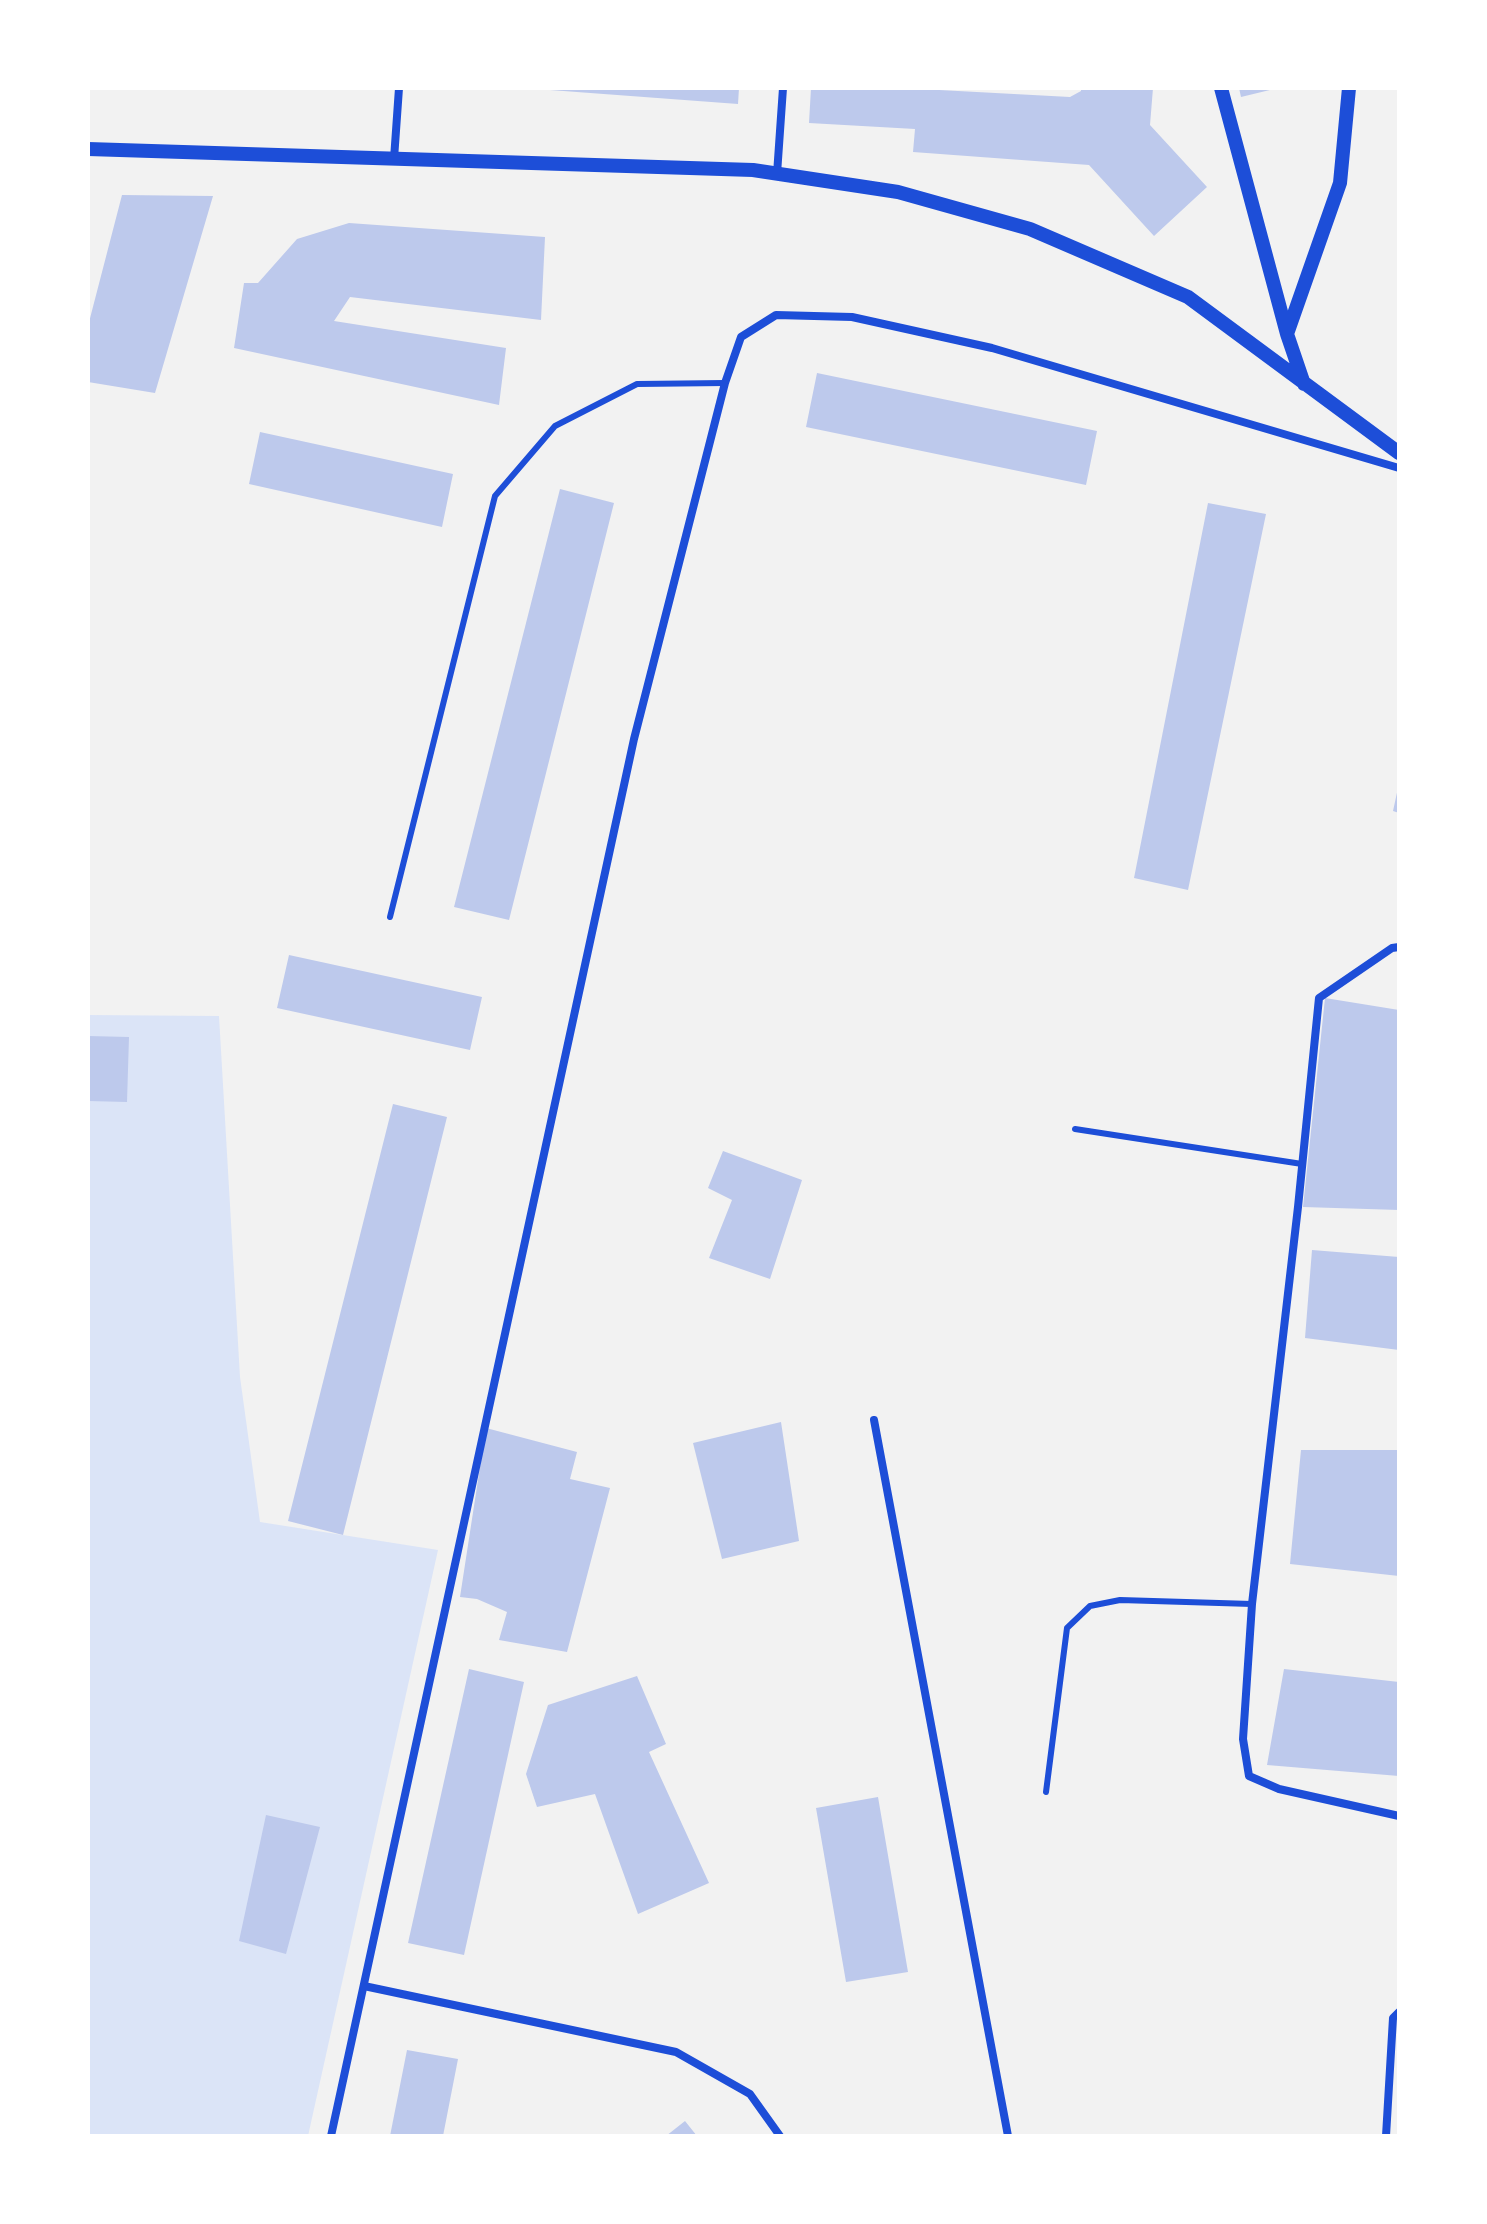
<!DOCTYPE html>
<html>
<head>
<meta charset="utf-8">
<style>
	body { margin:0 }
	#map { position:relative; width:1487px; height:2224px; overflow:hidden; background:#f2f2f2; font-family:Figtree,sans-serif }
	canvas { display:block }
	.frame { position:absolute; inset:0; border:90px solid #fff; pointer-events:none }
</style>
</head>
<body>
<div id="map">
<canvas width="1487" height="2224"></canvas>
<div class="frame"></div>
</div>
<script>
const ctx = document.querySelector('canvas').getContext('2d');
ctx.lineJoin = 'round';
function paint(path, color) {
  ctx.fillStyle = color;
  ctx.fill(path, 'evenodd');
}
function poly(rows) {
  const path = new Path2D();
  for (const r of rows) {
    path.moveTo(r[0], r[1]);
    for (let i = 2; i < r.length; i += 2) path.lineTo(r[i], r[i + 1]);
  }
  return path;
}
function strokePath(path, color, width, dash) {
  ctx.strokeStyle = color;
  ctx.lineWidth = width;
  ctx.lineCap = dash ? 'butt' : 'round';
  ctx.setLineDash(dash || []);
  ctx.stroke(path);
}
paint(poly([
	[88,1015,219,1016,240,1377,260,1522,438,1550,308,2136,88,2136]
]), '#dbe4f7');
paint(poly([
	[550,88,739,88,738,104,550,90],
	[811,88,902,88,1070,97,1081,91,1081,88,1153,88,1150,125,1207,187,1154,236,1089,165,913,152,915,129,809,123],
	[1239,88,1274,88,1274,89,1241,97],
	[122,195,213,196,155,393,88,382,88,326],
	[349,223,545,237,541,320,350,297,334,321,506,348,499,405,234,348,244,283,258,283,297,239],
	[817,373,1097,431,1086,485,806,427],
	[260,432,453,474,442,527,249,484],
	[560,489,614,503,509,920,454,907],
	[1208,503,1266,514,1188,890,1134,878],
	[1398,788,1399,789,1399,813,1393,811],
	[289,955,482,997,470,1050,277,1008],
	[1325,998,1399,1010,1399,1210,1303,1207],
	[88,1036,129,1037,127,1102,88,1101],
	[393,1104,447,1117,343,1535,288,1521],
	[723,1151,802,1180,770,1279,709,1258,732,1200,708,1188],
	[1312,1250,1399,1257,1399,1350,1305,1338],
	[781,1422,799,1541,722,1559,693,1443],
	[486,1428,577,1452,570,1479,610,1488,567,1652,499,1640,507,1612,477,1599,460,1597],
	[1301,1450,1399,1450,1399,1576,1290,1564],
	[469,1669,524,1682,464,1955,408,1943],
	[1284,1669,1399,1682,1399,1776,1267,1765],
	[637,1676,666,1744,649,1752,709,1883,638,1914,595,1794,537,1807,526,1774,548,1705],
	[878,1797,908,1972,846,1982,816,1808],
	[266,1815,320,1827,286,1954,239,1941],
	[407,2050,458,2059,443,2136,390,2136],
	[685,2121,697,2136,666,2136]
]), '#bdc9ec');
strokePath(poly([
	[390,917,495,496,555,426,637,384,725,383],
	[1075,1129,1302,1164],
	[1046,1792,1067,1628,1090,1606,1120,1600,1252,1604]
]), '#1d4ed8', 6);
strokePath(poly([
	[394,159,399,88],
	[777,174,783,88],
	[1399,947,1392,948,1319,998,1298,1207,1252,1604,1243,1739,1249,1776,1279,1789,1399,1816],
	[874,1420,1008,2136],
	[364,1986,676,2052,750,2094,780,2136],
	[331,2136,634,739,725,383,741,337,776,315,852,317,992,348,1399,468],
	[1386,2136,1393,2018,1399,2012]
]), '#1d4ed8', 8);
strokePath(poly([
	[1221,88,1287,334,1304,384],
	[88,149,753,170,898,192,1030,229,1188,297,1399,453],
	[1287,334,1340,183,1349,88]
]), '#1d4ed8', 14);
</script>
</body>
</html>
